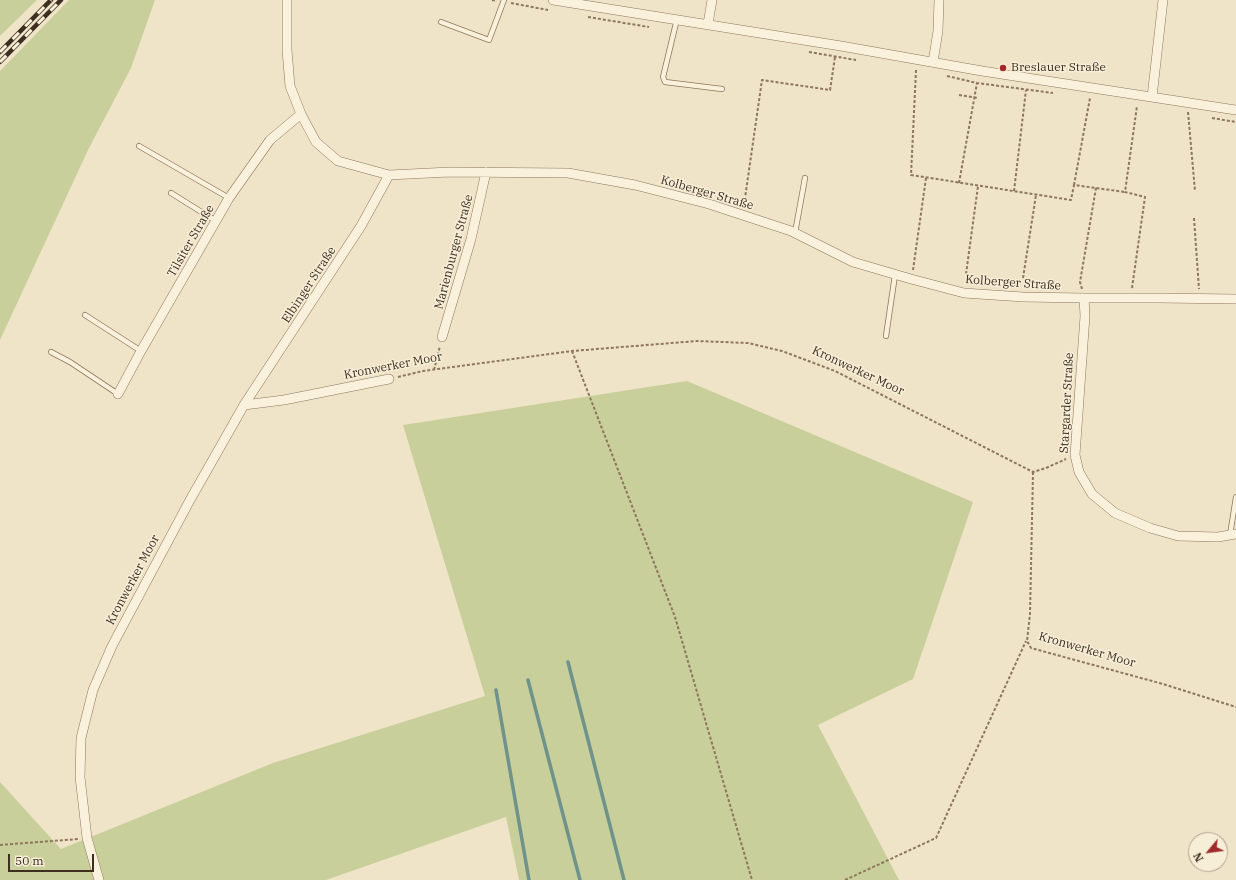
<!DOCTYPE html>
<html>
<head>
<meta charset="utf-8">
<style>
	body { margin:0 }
	#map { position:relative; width:1236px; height:880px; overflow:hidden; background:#f0e4c8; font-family:"IBM Plex Serif",serif }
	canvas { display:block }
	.north { position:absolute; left:1188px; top:832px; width:40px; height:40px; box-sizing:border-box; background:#f7eed8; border:1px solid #ada18e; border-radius:50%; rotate:241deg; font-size:11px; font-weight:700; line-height:16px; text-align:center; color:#3d2e20 }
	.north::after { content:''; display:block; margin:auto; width:14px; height:18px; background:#9e2a2b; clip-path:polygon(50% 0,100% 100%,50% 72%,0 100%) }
	.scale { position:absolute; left:8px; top:854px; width:86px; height:18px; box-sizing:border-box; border:2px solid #3d2e20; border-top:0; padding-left:5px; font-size:12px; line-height:14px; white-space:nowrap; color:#3d2e20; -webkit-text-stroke:3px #f7eed8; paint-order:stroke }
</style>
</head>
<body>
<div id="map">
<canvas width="1236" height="880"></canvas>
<div class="north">N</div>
<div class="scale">50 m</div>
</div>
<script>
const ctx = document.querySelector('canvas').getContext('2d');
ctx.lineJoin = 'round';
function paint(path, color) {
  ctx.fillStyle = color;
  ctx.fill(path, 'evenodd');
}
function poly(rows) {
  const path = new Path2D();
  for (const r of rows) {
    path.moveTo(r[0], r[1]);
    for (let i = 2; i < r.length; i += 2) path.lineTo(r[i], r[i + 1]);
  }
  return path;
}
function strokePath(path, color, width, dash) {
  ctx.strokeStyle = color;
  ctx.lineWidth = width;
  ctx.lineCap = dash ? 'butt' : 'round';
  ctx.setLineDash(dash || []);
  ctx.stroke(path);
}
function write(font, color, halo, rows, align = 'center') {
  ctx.font = font + ' "IBM Plex Serif",serif';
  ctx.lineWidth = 3;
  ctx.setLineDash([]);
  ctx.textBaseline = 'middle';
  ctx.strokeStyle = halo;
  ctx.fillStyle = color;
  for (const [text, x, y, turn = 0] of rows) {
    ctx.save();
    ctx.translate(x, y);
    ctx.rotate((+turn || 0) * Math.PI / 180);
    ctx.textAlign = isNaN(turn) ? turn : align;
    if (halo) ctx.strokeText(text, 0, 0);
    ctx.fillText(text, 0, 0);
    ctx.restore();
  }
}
paint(poly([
	[0,0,37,0,0,36],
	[69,0,155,0,131,68,88,150,0,340,0,71],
	[687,381,973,502,913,679,818,725,899,880,519,880,506,817,326,880,0,880,0,782,61,849,273,763,485,696,403,425]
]), '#c9cf9b');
strokePath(poly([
	[568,662,624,880],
	[528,680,580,880],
	[496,690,529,880]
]), '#6f938a', 3.5);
const service = poly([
	[677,19,663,77,665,82,722,89],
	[441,22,489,40,504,0],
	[139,146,229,198],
	[171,193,216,221],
	[795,233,805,178],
	[85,315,141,351],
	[886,336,895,275],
	[51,352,70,362,118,394],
	[1230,535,1236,497]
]);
const minor = poly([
	[287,0,287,50,290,86,301,114,316,142,338,161,389,175,450,172,568,173,635,185,709,204,791,231,853,262,911,279,964,293,1023,297,1084,298,1158,298,1236,299],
	[553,0,841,46,982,71,1236,110],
	[708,24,712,0],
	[933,62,938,31,939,0],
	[1152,97,1163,0],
	[1084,298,1085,316,1075,455,1079,472,1092,494,1115,513,1150,528,1178,536,1218,537,1236,534],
	[442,337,471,239,486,172],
	[118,394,141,351,229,198,270,140,301,114],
	[244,405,284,400,389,379],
	[99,880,87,838,80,777,81,738,93,690,112,646,190,500,244,405,361,226,389,175]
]);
strokePath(service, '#8d765c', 6);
strokePath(minor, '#8d765c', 10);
strokePath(poly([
	[492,0,497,1],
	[511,3,548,10],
	[588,17,649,27],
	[809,52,856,60],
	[916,70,911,175,1071,200,1074,185,1125,192],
	[947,76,977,83,1053,93],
	[959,95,978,98],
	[1188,112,1195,191],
	[1212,118,1236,122],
	[959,183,977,83],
	[1074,185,1090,98],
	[1014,191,1026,90],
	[744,205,762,80,830,90,835,57],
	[1194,218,1199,289],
	[913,270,926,178],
	[966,274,978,186],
	[1023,278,1036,195],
	[1132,288,1145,197,1125,192,1137,106],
	[1082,289,1080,282,1096,188],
	[572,351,675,617,752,880],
	[434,370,440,346],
	[398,377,423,371,572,351,697,341,748,343,782,351,835,371,1033,472,1046,468,1066,459],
	[1033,472,1030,614,1027,641,1031,648,1163,684,1236,707],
	[0,845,78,839],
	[845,880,936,838,1026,641]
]), '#8d765c', 2, [3, 2]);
strokePath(service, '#faf1dc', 4.5);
strokePath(minor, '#faf1dc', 9);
const rail = poly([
	[0,52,51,0],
	[0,62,61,0]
]);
strokePath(rail, '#3d2e20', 4.5);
strokePath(rail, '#f7eed8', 3, [9]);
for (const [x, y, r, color] of [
	[1003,68,4,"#9e2a2b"]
]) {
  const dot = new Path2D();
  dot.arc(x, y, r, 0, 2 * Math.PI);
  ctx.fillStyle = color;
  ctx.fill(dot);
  strokePath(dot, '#f7eed8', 1.5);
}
write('12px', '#3d2e20', '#f7eed8', [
	["Breslauer Straße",1011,68]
], 'left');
write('12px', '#3d2e20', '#f7eed8', [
	["Kolberger Straße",707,193,16],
	["Tilsiter Straße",191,241,-60],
	["Marienburger Straße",454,252,-75],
	["Kolberger Straße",1013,283,4],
	["Elbinger Straße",309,285,-57],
	["Kronwerker Moor",393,366,-11],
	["Kronwerker Moor",858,371,25],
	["Stargarder Straße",1067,403,-87],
	["Kronwerker Moor",133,580,-62],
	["Kronwerker Moor",1087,650,16]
]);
</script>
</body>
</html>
